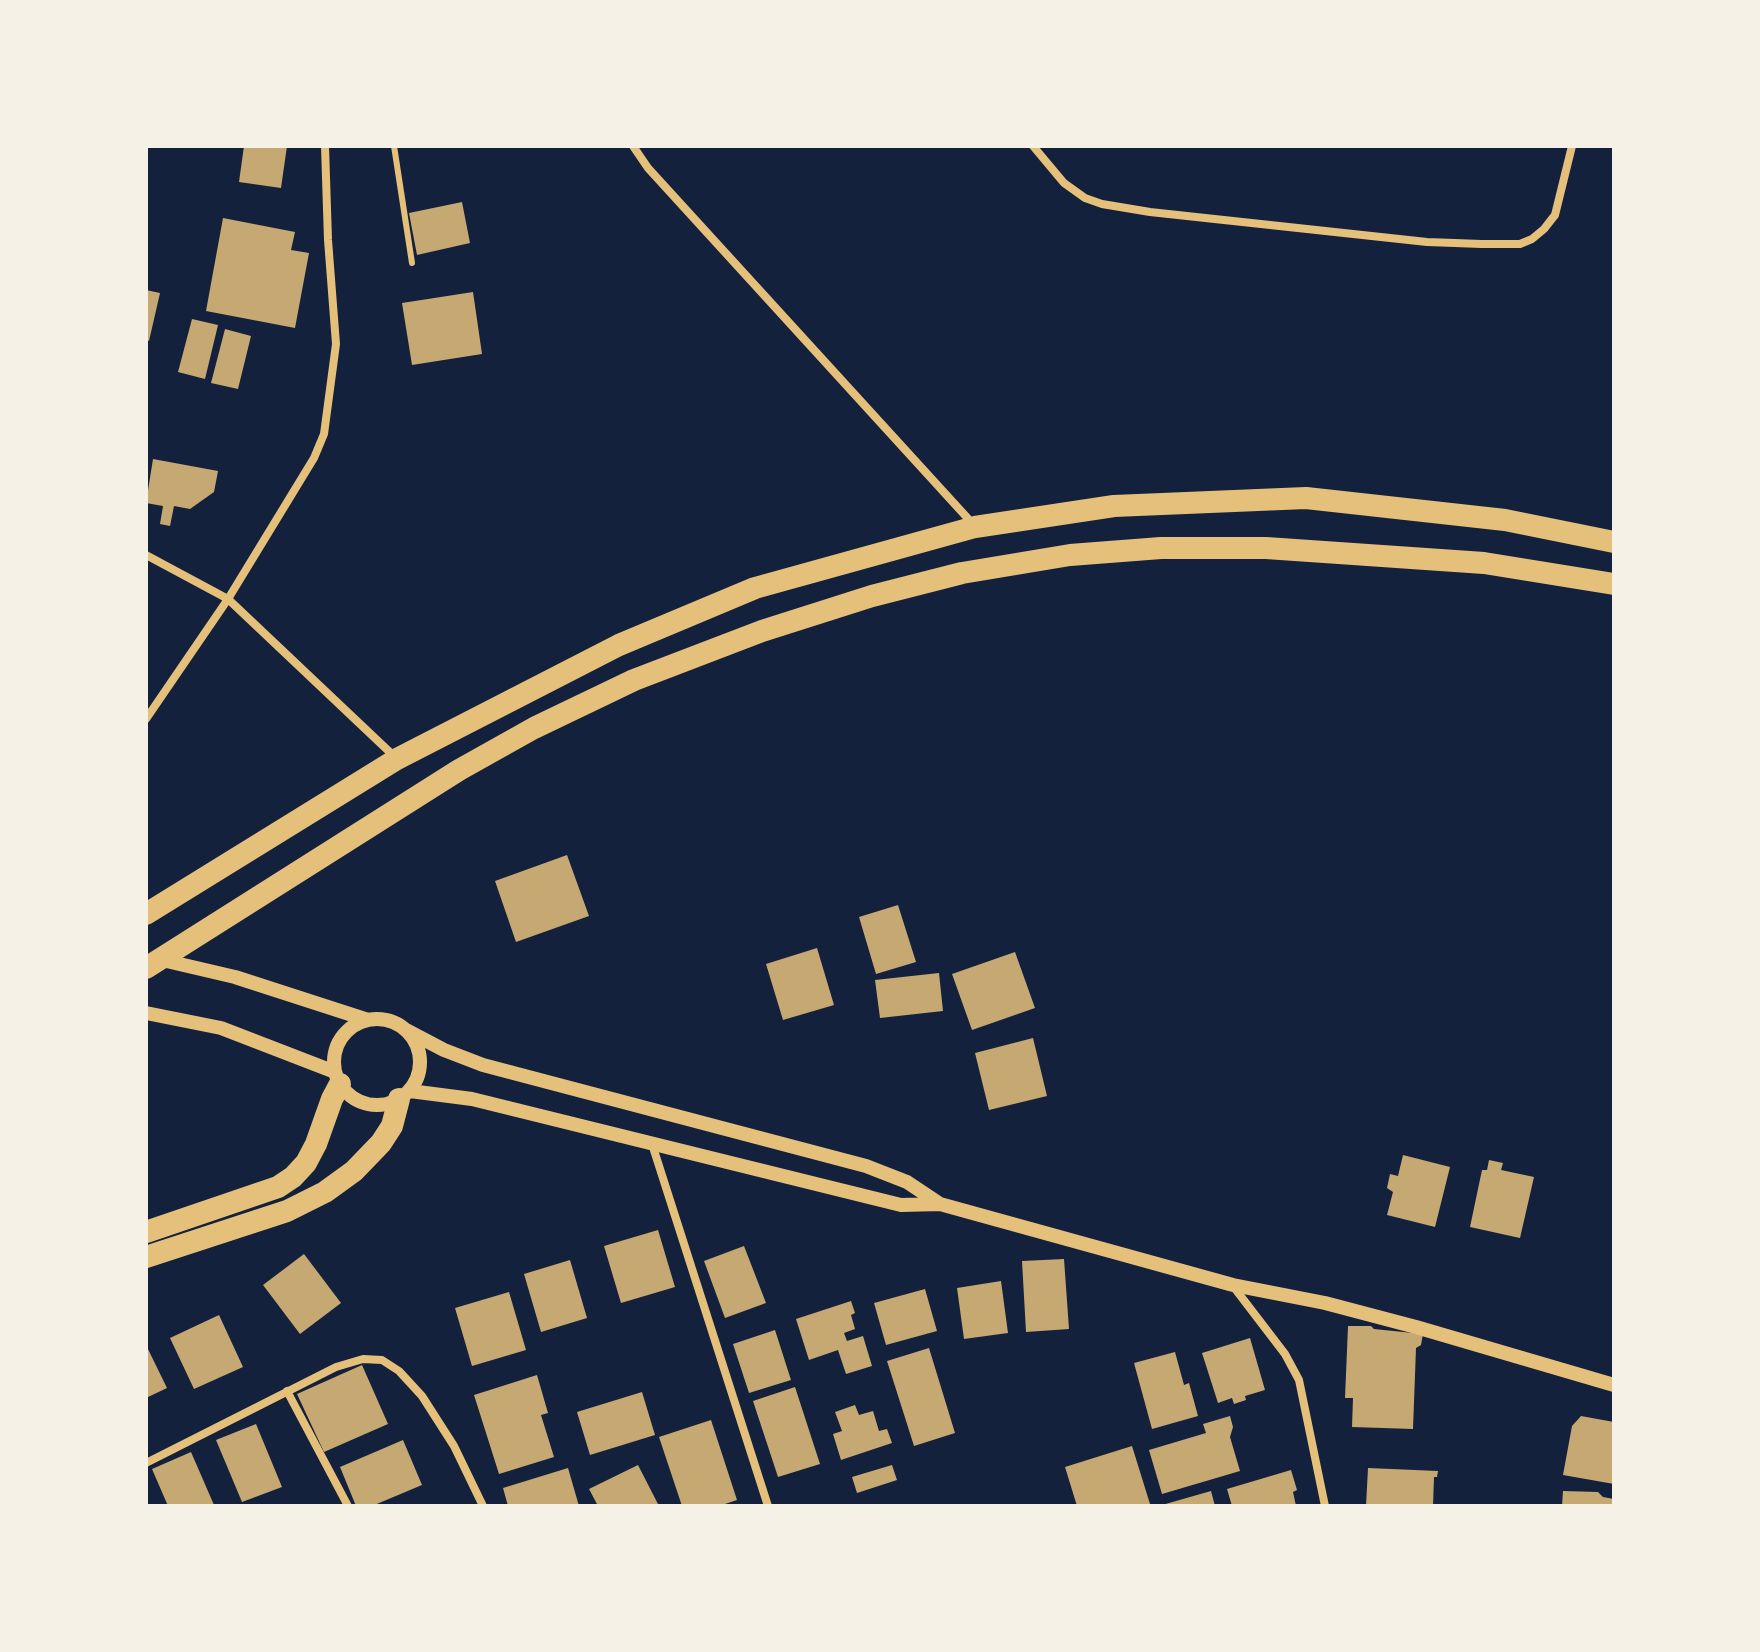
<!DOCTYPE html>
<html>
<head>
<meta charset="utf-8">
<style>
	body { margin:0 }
	#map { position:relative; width:1760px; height:1652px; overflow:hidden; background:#14213d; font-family:"Sofia Sans Condensed",sans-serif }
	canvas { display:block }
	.frame { position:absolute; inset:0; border:148px solid #f6f1e7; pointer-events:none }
</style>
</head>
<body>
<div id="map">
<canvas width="1760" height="1652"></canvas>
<div class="frame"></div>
</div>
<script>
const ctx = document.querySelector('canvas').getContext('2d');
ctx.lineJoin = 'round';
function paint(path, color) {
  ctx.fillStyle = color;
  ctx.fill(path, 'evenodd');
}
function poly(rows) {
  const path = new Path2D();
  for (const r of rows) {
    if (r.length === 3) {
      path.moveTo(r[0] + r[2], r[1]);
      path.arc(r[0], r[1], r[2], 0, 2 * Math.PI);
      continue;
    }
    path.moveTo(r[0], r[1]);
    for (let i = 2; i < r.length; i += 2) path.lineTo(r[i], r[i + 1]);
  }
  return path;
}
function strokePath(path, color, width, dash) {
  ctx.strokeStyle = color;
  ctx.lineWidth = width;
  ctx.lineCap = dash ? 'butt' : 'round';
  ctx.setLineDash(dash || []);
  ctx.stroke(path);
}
paint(poly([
	[244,146,287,146,281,188,239,182],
	[462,202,470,243,417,255,409,213],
	[223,218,295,232,291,250,309,253,295,328,206,311],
	[146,290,160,293,149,341,146,340],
	[473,292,482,354,412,365,402,303],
	[192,319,218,325,205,379,178,372],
	[225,329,251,336,238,389,211,383],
	[153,459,218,471,214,492,190,509,174,506,170,526,160,524,163,506,146,503],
	[567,855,589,916,516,942,495,881],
	[898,905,916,962,876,974,859,917],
	[817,948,834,1005,783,1020,766,964],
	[1015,952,1035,1008,972,1030,952,974],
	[939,973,943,1011,880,1018,875,980],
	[1033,1038,1047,1096,989,1110,975,1053],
	[1403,1155,1450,1167,1435,1227,1387,1215,1393,1192,1387,1188,1390,1174,1398,1176],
	[1489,1160,1503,1163,1501,1170,1534,1177,1520,1238,1470,1227,1482,1170,1487,1170],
	[658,1230,675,1287,621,1303,604,1246],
	[744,1246,766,1303,725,1318,704,1261],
	[304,1254,341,1303,300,1334,263,1285],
	[1064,1259,1069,1329,1026,1332,1022,1261],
	[570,1260,587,1318,541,1332,524,1274],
	[1001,1281,1008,1333,964,1339,957,1288],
	[925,1289,937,1331,886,1345,874,1303],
	[509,1292,526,1350,472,1366,455,1308],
	[851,1301,855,1313,851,1315,855,1329,844,1333,847,1341,863,1336,872,1366,846,1374,838,1350,809,1360,796,1319],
	[219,1315,243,1367,194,1389,170,1338],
	[1348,1326,1371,1326,1374,1329,1423,1334,1421,1345,1416,1348,1413,1429,1352,1427,1353,1398,1345,1398],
	[775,1330,791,1380,749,1393,733,1344],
	[1250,1338,1265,1390,1245,1396,1246,1400,1234,1404,1232,1398,1218,1403,1202,1353],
	[146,1345,167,1388,146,1398],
	[929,1348,955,1433,914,1446,887,1361],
	[1175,1352,1184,1385,1189,1383,1198,1416,1152,1429,1134,1363],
	[362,1365,388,1424,324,1452,297,1394],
	[537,1375,548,1413,541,1415,554,1457,499,1474,474,1395],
	[795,1387,820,1464,778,1477,753,1401],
	[642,1392,655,1435,590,1455,577,1412],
	[855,1405,859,1415,873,1411,879,1431,887,1429,892,1443,841,1460,833,1434,842,1431,835,1412],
	[1230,1416,1233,1427,1230,1437,1240,1471,1162,1494,1149,1450,1206,1433,1203,1424],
	[1581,1416,1614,1422,1614,1484,1563,1475,1572,1426],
	[711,1420,737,1500,719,1506,682,1506,659,1437],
	[256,1424,282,1487,242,1502,216,1440],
	[403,1440,422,1485,372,1506,356,1506,340,1467],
	[1132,1446,1150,1504,1142,1506,1077,1506,1065,1467],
	[191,1452,214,1505,168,1506,152,1469],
	[638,1465,659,1506,598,1506,589,1489],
	[892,1465,897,1480,857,1493,852,1477],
	[568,1468,579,1506,508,1506,503,1488],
	[1368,1468,1438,1471,1437,1477,1434,1477,1433,1506,1366,1506],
	[1291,1470,1297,1490,1293,1492,1296,1506,1232,1506,1227,1489],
	[1211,1491,1215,1506,1162,1506,1162,1505],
	[1563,1491,1598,1492,1603,1497,1614,1499,1614,1506,1562,1506]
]), '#c6a872');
strokePath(poly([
	[394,146,412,263]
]), '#e5c07b', 6);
strokePath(poly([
	[633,146,648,168,972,523],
	[1033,146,1064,183,1085,198,1102,204,1150,212,1427,242,1482,244,1520,244,1532,239,1544,229,1555,215,1572,146],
	[146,555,228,599,396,758],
	[146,719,228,599,314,458,324,434,336,344,328,240,325,146],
	[652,1144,768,1506],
	[1233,1286,1285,1354,1299,1380,1325,1506],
	[287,1391,348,1506],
	[146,1463,336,1367,363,1359,382,1360,399,1371,422,1396,454,1446,483,1506]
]), '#e5c07b', 8);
strokePath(poly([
	[158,959,235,977,368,1020],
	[146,1013,221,1028,335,1072],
	[377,1062,43],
	[406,1030,444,1050,483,1065,866,1166,907,1182,940,1204,1233,1285,1325,1303,1416,1327,1614,1385],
	[410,1091,472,1099,901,1205,940,1204]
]), '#e5c07b', 14);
strokePath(poly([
	[146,914,397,759,619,645,755,588,975,527,1114,506,1306,498,1505,520,1614,542],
	[146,968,459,770,534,728,634,680,762,631,872,596,962,573,1070,555,1161,548,1266,548,1484,563,1614,584],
	[146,1232,278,1187,293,1177,306,1163,316,1144,332,1099,340,1084],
	[146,1257,287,1211,325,1192,354,1171,381,1143,392,1126,399,1099]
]), '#e5c07b', 22);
</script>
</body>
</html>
